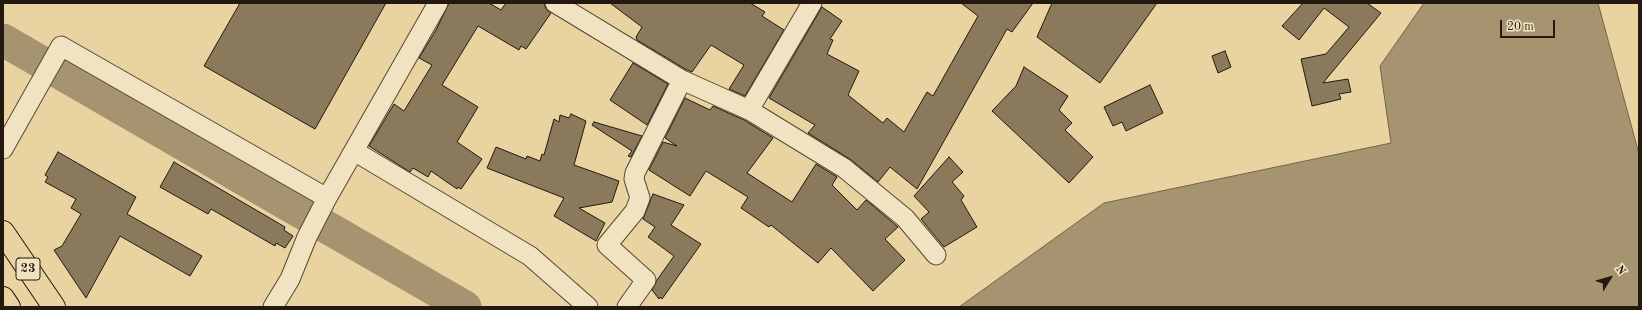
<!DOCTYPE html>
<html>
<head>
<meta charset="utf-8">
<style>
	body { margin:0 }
	#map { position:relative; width:1642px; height:310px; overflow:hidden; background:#e9d3a1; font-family:"Old Standard TT",serif }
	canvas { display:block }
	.frame { position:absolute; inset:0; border:4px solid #231910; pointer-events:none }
	.north { position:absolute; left:1590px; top:258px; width:40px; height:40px; -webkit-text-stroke:3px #f1e2c2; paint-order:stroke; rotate:53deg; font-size:11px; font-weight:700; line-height:16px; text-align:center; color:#231910 }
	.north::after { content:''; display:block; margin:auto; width:14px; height:18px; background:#231910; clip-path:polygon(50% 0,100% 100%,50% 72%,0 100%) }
	.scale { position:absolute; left:1500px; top:20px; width:55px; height:18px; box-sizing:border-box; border:2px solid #231910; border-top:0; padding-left:5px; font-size:12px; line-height:14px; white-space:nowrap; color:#231910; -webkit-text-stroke:3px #f1e2c2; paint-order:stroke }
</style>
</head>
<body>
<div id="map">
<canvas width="1642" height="310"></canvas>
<div class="frame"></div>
<div class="north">N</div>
<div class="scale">20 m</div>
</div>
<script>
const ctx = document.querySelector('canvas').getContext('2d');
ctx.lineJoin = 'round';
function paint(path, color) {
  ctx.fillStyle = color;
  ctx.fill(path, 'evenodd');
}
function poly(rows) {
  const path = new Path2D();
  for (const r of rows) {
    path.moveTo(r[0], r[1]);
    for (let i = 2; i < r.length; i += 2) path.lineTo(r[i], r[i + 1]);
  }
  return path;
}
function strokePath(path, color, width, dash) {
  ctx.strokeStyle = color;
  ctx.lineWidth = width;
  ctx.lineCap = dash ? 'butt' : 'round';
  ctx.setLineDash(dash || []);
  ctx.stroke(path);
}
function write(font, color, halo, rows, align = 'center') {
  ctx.font = font + ' "Old Standard TT",serif';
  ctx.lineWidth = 4;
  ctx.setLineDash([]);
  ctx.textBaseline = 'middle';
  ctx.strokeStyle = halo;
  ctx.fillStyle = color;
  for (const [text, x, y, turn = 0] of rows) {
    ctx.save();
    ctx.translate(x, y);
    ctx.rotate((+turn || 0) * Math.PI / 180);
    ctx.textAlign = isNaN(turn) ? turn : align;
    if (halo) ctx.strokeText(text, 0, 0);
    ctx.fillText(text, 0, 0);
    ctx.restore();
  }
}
const water = poly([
	[1424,3,1598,3,1639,154,1639,307,959,307,1104,203,1391,143,1380,66,1424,3]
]);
paint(water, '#a69470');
strokePath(water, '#72634a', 1);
strokePath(poly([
	[3,40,465,307]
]), '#a69470', 33);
const building = poly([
	[240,3,386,3,315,129,204,66,240,3],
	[449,3,489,3,501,10,506,3,544,3,546,9,551,13,526,49,521,46,519,50,478,26,442,85,478,107,457,142,482,159,461,189,458,187,457,189,431,171,428,177,413,168,410,172,369,146,394,104,404,111,432,65,419,58,436,30,449,3],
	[610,3,750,3,765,12,762,16,784,30,745,96,729,89,744,65,711,45,692,72,687,70,637,40,636,37,642,27,610,3],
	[961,3,1033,3,1012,32,1007,29,917,189,890,167,878,182,850,159,808,133,815,125,769,98,822,7,842,21,830,39,833,40,827,54,859,71,848,95,883,123,887,118,904,132,927,92,933,96,978,16,961,3],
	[1052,3,1157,3,1100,83,1037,37,1052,3],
	[1303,3,1367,3,1381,13,1323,83,1348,79,1351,92,1339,94,1341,99,1312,106,1301,59,1326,54,1349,27,1324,8,1299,40,1282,26,1303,3],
	[1225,51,1231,67,1218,73,1212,56,1225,51],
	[633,63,668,84,647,125,610,100,633,63],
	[1024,67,1068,96,1059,110,1072,123,1065,130,1093,157,1069,183,992,111,1016,86,1024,67],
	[1150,85,1163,113,1126,131,1122,122,1113,126,1104,107,1150,85],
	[685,98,710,110,713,106,744,120,773,138,747,173,792,202,816,164,837,177,832,185,857,210,866,200,898,227,885,239,905,260,873,291,831,248,818,263,771,225,769,227,741,208,748,197,706,171,690,196,649,170,663,142,677,146,665,138,685,98],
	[571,114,586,121,574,165,619,181,612,202,579,208,605,223,596,241,554,216,564,198,487,168,496,147,526,159,527,156,540,161,542,154,544,155,554,119,559,122,560,115,569,118,571,114],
	[594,122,642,136,631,157,628,156,632,151,592,125,594,122],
	[58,152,136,197,127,214,202,256,190,276,120,236,86,298,54,250,62,246,81,214,71,208,76,199,45,182,48,177,45,175,58,152],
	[949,157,963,172,952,182,964,196,961,200,977,227,944,247,921,219,929,212,914,196,949,157],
	[174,162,285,227,284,230,293,236,285,248,276,243,275,246,211,209,208,214,160,187,174,162],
	[653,194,684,205,671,225,701,244,662,299,660,297,659,299,652,290,657,280,674,256,648,237,655,227,643,219,653,194]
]);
paint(building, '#8a7a5b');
strokePath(building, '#231910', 1);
const minor = poly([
	[555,3,682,80,749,110,844,168,905,218,936,255],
	[749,110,812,3],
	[3,149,61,46,327,198],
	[354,151,530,256,588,307],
	[273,307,290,279,307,237,327,198,438,3],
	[627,307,646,280,607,245,635,211,640,198,634,179,635,173,682,80]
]);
const trunk = poly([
	[3,232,54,307],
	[3,298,9,307]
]);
strokePath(minor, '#544834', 21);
strokePath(trunk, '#231910', 24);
strokePath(minor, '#f1e2c2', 19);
strokePath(trunk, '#e9d3a1', 22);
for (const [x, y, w] of [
	[28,269,24]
]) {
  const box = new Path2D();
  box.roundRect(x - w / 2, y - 11, w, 22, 3);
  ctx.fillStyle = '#f1e2c2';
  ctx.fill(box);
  strokePath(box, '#231910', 1);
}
write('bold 13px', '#231910', null, [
	["23",28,269]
]);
</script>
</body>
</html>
